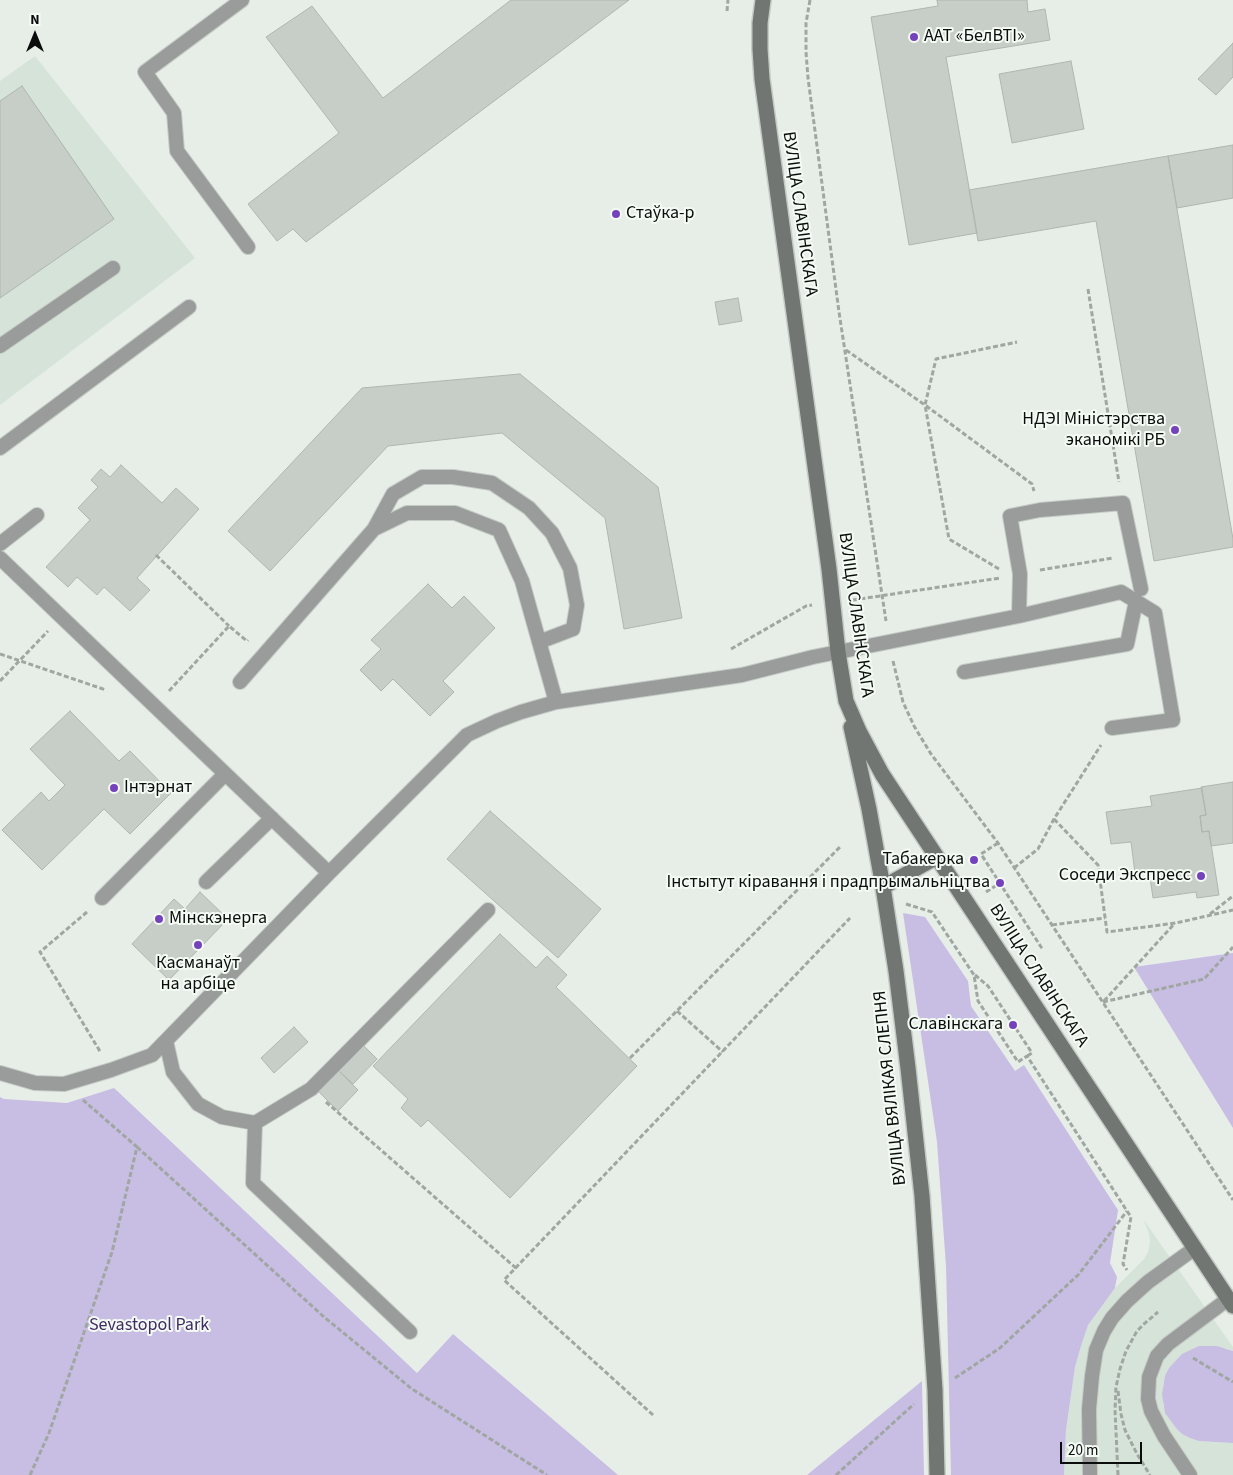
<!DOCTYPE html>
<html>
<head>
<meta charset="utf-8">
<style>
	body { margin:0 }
	#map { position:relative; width:1233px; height:1475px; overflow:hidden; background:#e7eee8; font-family:"Source Sans 3",sans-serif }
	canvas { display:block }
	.north { position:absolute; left:10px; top:10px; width:50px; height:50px; -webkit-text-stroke:4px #f4fbf5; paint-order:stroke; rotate:0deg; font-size:14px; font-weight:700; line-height:20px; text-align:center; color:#0a0d0b }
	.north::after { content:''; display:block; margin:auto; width:18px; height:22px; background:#0a0d0b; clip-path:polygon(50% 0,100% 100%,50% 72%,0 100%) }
	.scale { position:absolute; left:1060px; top:1442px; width:82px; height:22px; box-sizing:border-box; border:2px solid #0a0d0b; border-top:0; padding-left:6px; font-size:15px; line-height:18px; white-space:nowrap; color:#0a0d0b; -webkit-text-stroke:4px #f4fbf5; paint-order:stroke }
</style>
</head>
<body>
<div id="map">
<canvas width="1233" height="1475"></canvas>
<div class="north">N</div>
<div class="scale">20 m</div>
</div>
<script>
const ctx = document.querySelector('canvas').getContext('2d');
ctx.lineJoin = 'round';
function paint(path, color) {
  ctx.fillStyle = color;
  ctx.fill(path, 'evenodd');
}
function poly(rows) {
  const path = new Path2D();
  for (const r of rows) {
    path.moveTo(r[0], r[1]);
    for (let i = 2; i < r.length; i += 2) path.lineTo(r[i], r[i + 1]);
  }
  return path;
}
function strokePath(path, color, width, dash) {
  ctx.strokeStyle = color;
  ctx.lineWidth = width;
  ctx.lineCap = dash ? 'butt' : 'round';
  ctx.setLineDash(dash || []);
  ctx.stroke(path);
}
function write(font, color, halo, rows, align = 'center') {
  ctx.font = font + ' "Source Sans 3",sans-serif';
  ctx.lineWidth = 4;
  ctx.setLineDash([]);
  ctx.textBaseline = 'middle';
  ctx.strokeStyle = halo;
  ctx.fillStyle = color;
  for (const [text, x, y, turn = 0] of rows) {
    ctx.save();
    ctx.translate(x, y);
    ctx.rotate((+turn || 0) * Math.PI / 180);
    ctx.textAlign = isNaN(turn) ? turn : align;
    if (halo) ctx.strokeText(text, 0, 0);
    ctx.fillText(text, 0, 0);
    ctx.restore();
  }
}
paint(poly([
	[35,56,195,258,0,405,0,81],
	[1143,1219,1233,1347,1233,1351,1226,1348,1169,1368,1163,1385,1163,1404,1165,1412,1176,1428,1182,1434,1190,1438,1199,1441,1233,1443,1233,1475,1064,1475,1066,1430,1075,1367,1081,1346,1088,1325,1098,1310,1115,1288,1144,1259,1148,1252,1150,1243,1149,1233]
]), '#d6e3d8');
paint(poly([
	[903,913,925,917,968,981,971,1006,1015,1071,1024,1065,1118,1210,1110,1263,1117,1277,1115,1288,1088,1325,1081,1346,1075,1367,1066,1430,1064,1475,951,1475,946,1266,937,1142],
	[1233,953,1233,1128,1134,967],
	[114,1088,417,1373,453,1334,618,1475,0,1475,0,1097,4,1099,67,1103],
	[1199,1346,1217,1346,1233,1351,1233,1443,1199,1441,1190,1438,1182,1434,1176,1428,1165,1413,1162,1394,1165,1376,1169,1368,1182,1354],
	[922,1381,924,1475,807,1475]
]), '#c8bde3');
const building = poly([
	[511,0,629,0,306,242,293,229,277,241,248,204,339,133,266,37,312,6,383,98,511,0],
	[937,0,1027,0,1028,12,1045,9,1050,40,946,57,977,233,909,245,871,17,938,6,937,0],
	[1233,43,1233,77,1216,95,1198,79,1233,43],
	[1071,61,1084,129,1012,143,999,74,1071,61],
	[22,86,114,219,0,298,0,101,22,86],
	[1233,145,1233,198,1177,208,1168,156,1233,145],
	[1168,156,1233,539,1233,547,1154,561,1096,221,978,241,969,190,1168,156],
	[738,298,742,321,719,325,715,302,738,298],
	[520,374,658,487,682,618,624,629,605,518,502,433,388,446,270,571,228,531,362,388,520,374],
	[121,465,162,503,176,488,199,509,137,578,150,590,130,611,104,587,97,595,77,577,68,587,46,567,90,520,78,508,98,487,91,480,101,469,110,477,121,465],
	[428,584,452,608,464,596,495,628,443,681,454,692,430,716,393,679,381,691,360,670,381,649,371,640,428,584],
	[70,711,119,761,130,751,171,793,130,834,104,809,42,870,2,830,41,792,49,801,65,785,30,749,70,711],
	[1233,782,1233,843,1211,846,1209,831,1202,832,1200,816,1206,815,1201,787,1233,782],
	[1202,788,1206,815,1200,816,1202,832,1209,831,1219,895,1197,898,1196,892,1153,898,1149,871,1135,873,1131,842,1111,844,1106,812,1152,806,1150,796,1202,788],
	[490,811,601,909,558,958,447,859,490,811],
	[200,892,228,919,169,980,132,944,174,899,185,909,200,892],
	[500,934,536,968,547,956,567,975,556,987,637,1066,510,1198,428,1120,421,1127,401,1108,408,1099,373,1066,500,934],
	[294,1027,308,1042,274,1073,261,1058,294,1027],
	[361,1043,377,1059,353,1084,336,1068,361,1043],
	[336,1068,358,1090,338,1111,316,1089,336,1068]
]);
paint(building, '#c7cec8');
strokePath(building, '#afb6b0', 1);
const lane = poly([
	[242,0,145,72,174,113,177,151,248,247],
	[0,346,113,268],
	[0,448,189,307],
	[374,529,393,494,422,477,453,477,492,483,529,508,552,533,570,568,577,605,573,629,539,642],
	[0,544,37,515],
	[0,558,329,873],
	[1019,616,1020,574,1010,516,1040,510,1123,503,1141,589],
	[964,672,1127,644,1136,601],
	[240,682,374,529,407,513,455,513,499,530,522,581,556,702],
	[206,882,272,818],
	[102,898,225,774],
	[166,1041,173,1072,198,1104,222,1117,255,1123,311,1089,488,910],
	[0,1073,35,1083,64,1084,111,1070,152,1055,329,873,467,735,497,721,521,712,556,702,742,675,813,657,1019,616,1121,592,1155,613,1173,720,1112,728],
	[255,1123,253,1183,410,1332],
	[1090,1475,1089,1409,1092,1376,1096,1350,1104,1331,1112,1318,1127,1301,1148,1282,1195,1248],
	[1190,1475,1164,1436,1151,1411,1148,1399,1149,1377,1157,1356,1168,1344,1228,1299]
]);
const secondary = poly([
	[763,0,760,23,760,49,762,79,829,569,838,652,846,701,859,731,882,774,1233,1306],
	[851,727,869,809,883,887,896,971,908,1068,922,1196,935,1390,937,1475],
	[883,887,937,857]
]);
strokePath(lane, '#c4cac5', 16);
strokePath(secondary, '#c4cac5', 18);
strokePath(poly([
	[810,0,806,23,806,52,808,78,839,312,886,621],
	[727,11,728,0],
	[1088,289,1119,482],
	[846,350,925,405,1032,484,1034,491],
	[156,555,229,626],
	[999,569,949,539,925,405,936,359,1017,342],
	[1040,570,1113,558],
	[853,600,1000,578],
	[731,649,806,606,812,605],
	[0,654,106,690],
	[893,661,903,702,914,726,931,754,998,843,1233,1200],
	[0,681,48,631],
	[169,691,229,626,247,641,248,640],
	[1054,819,1098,865,1107,932,1176,923,1233,910],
	[998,843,981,854,1043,950],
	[1014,868,1038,849,1054,819,1101,745],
	[986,892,1000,883],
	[906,904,932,912,974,975,978,1001,1018,1062,1027,1056,1127,1211,1131,1217,1123,1264,1127,1270],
	[87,912,40,952,101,1053],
	[1210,914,1233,896],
	[1052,925,1105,918],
	[975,975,988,986,1032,1053,1027,1056],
	[1104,1001,1175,923],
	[1103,1002,1204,979,1233,947],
	[677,1011,723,1052],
	[630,1058,840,847],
	[326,1102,517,1269],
	[137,1147,324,1317,412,1389,547,1475],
	[1193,1358,1233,1382],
	[955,1378,1000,1348,1079,1274,1127,1211],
	[1118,1391,1121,1414,1125,1430,1137,1454,1150,1475],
	[653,1415,504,1280,850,918],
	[30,1475,49,1433,112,1252,137,1147,83,1100],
	[836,1475,914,1404],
	[1118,1475,1115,1410,1116,1387,1120,1369,1126,1351,1137,1331,1144,1324,1158,1312]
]), '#a0a6a1', 3, [5, 2.5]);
strokePath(lane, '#999c9a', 14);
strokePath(secondary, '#727673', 15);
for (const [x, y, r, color] of [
	[914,37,5,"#7443bb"],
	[616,214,5,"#7443bb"],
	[1175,430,5,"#7443bb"],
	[114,788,5,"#7443bb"],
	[974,860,5,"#7443bb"],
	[1201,876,5,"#7443bb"],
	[1000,883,5,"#7443bb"],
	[159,919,5,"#7443bb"],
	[198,945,5,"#7443bb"],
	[1013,1025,5,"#7443bb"]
]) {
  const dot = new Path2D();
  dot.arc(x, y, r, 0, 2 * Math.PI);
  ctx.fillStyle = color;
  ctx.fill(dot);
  strokePath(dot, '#f4fbf5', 2);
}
write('18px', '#0a0d0b', '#f4fbf5', [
	["ААТ «БелВТІ»",924,37,"left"],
	["Стаўка-р",626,214,"left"],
	["НДЭІ Міністэрства",1165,420],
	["эканомікі РБ",1165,441],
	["Інтэрнат",124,788,"left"],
	["Табакерка",964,860],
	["Соседи Экспресс",1191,876],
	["Інстытут кіравання і прадпрымальніцтва",990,883],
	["Мінскэнерга",169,919,"left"],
	["Касманаўт",198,964,"center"],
	["на арбіце",198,985,"center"],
	["Славінскага",1003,1025]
], 'right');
write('18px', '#0a0d0b', '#f4fbf5', [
	["ВУЛІЦА СЛАВІНСКАГА",799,214,82],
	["ВУЛІЦА СЛАВІНСКАГА",855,615,82],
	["ВУЛІЦА СЛАВІНСКАГА",1038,976,57],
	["ВУЛІЦА ВЯЛІКАЯ СЛЕПНЯ",891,1088,-96]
]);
write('18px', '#402b63', '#f4fbf5', [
	["Sevastopol Park",149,1326]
]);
</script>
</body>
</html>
